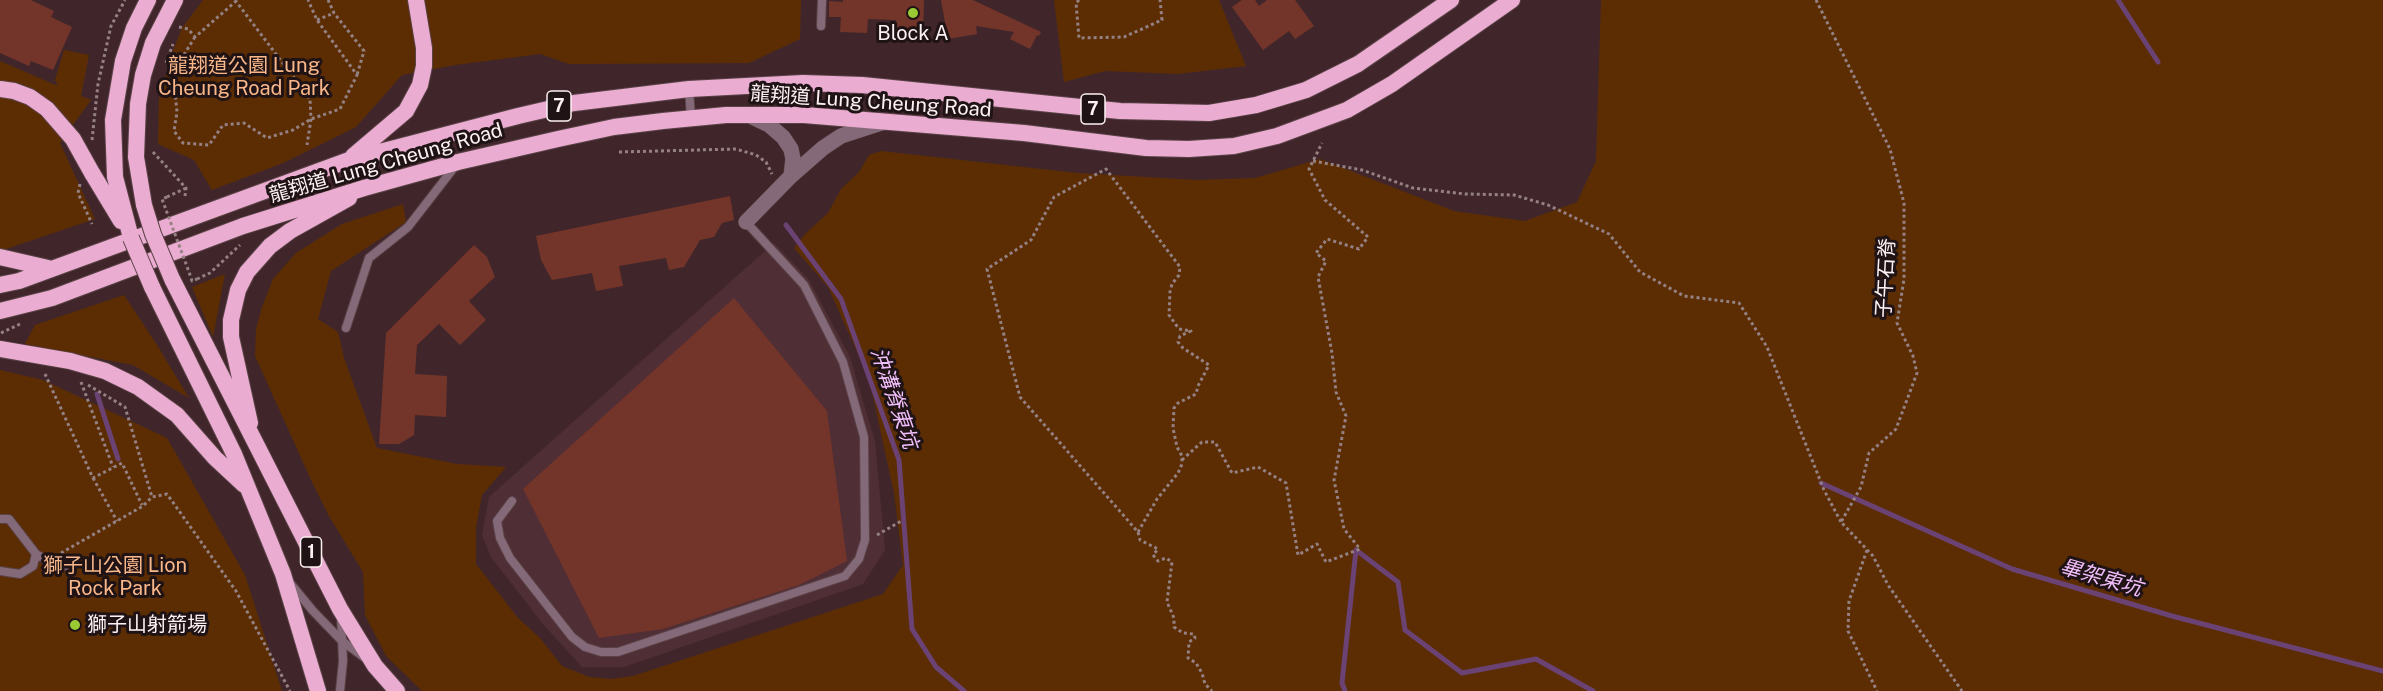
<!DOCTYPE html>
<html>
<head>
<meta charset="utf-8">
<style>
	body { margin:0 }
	canvas { display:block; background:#40262a }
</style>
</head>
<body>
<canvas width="2383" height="691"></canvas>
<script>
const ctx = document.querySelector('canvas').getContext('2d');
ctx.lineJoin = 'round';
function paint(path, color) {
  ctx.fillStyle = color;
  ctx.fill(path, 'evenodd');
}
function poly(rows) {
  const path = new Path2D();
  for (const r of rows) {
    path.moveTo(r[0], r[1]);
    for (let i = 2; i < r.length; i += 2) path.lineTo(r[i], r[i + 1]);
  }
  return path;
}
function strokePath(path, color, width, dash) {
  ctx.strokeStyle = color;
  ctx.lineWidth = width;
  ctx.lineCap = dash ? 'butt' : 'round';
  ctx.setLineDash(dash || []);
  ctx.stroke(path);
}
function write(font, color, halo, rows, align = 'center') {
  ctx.font = font + ' "Public Sans","Noto Sans TC",sans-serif';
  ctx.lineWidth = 6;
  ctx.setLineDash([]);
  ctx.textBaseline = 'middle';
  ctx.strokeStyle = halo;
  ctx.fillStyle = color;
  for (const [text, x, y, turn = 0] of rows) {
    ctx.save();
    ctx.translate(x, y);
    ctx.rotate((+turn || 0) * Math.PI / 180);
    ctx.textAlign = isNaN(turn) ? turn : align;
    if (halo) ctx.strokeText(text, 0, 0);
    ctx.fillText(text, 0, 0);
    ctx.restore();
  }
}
paint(poly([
	[774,243,809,280,850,357,875,442,885,550,863,584,624,667,582,667,543,624,491,557,482,535,489,497]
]), '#502e35');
paint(poly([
	[203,0,801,0,800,39,749,63,569,64,540,54,455,65,402,75,356,127,283,163,212,190,194,160,158,144,159,99,171,56,182,28],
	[1054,0,1219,0,1246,66,1178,74,1105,71,1064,82],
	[1601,0,2383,0,2383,691,422,691,386,656,365,615,363,572,329,516,312,482,255,356,256,329,262,307,273,279,296,253,342,224,403,204,406,222,331,271,318,319,338,332,344,358,377,448,457,464,506,467,482,495,476,527,476,564,518,618,540,638,562,666,589,677,611,679,633,676,883,594,903,565,894,493,869,378,828,287,794,248,805,234,828,213,841,189,859,172,869,155,881,151,1077,173,1197,180,1255,178,1320,159,1454,211,1525,221,1577,202,1596,161],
	[64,50,89,55,81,96,91,100,60,143,95,219,0,251,0,61,58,86,55,80],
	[225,274,213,337,192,287],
	[124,295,157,345,189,398,133,365,25,344,35,325],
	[0,370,43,380,167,438,245,575,282,691,0,691]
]), '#5c2d02');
strokePath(poly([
	[2118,0,2158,62],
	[786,225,841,299,899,460,912,629,936,667,964,691],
	[97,394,118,459],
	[1821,483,2012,569,2172,616,2383,671],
	[1356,550,1398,582,1405,630,1462,673,1536,659,1593,691],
	[1345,691,1342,683,1356,550]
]), '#6b4274', 5);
paint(poly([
	[0,0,31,0,54,11,51,17,72,27,53,70,31,61,29,66,0,53],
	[843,0,924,0,923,35,896,34,896,20,868,19,867,33,840,32,841,17,829,17,829,1,843,2],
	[941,0,973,0,1041,32,1039,36,1037,35,1030,49,1010,39,1014,32,976,26,977,34,948,39],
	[1242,0,1255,0,1259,6,1267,0,1295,0,1314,26,1295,39,1289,31,1263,50,1232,7],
	[730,196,734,220,722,223,714,237,700,240,684,267,669,270,666,258,619,266,623,286,596,291,592,273,552,280,541,260,536,236],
	[474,245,487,257,495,277,469,301,486,320,460,345,439,324,417,345,415,374,447,376,446,417,415,415,414,435,399,444,379,444,386,333],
	[734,298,827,411,847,561,799,585,663,629,599,638,523,489]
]), '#733429');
const service = poly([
	[821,26,822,0],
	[689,89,691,118],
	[346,328,369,258,408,227,456,165],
	[512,501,497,521,500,538,510,558,572,637,585,647,601,652,618,652,845,576,859,559,865,540,864,437,843,362,804,285,746,222],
	[0,519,9,519,36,554,33,566,20,574,0,571],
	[36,554,51,563,65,566],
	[290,583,313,611,342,641,365,658],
	[340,691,343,661,341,615]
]);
const minor = poly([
	[748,115,769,125,783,137,791,149,793,159,791,176],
	[746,222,791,176,823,148,841,136,881,123]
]);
const trunk = poly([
	[353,156,406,111,420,85,424,66,424,48,416,0],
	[92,173,121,221],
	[144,205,136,157,138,104,143,75,153,43,175,0],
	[131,238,115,177,113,120,123,61,134,28,148,0],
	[0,257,48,268],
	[172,279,340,609,375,666,397,691],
	[0,285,19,281,349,160,518,116,574,103,689,89,803,83,862,85,1120,111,1209,113,1256,105,1306,90,1358,64,1451,0],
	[152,287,234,454,283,574,318,691],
	[0,311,52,298,243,226,364,188,458,162,558,139,614,127,663,121,726,115,804,115,1024,133,1146,148,1189,149,1234,146,1277,136,1347,110,1392,84,1512,0],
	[0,349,70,361,105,371,138,387,177,415,215,458,244,485],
	[250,423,231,337,231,320,238,290,247,272,270,246,290,231,349,198]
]);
strokePath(service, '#5a4246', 10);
strokePath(minor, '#5a4246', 16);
strokePath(trunk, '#5a4246', 18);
strokePath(poly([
	[235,0,310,99,311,119,307,145],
	[328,0,334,13,364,51,357,75],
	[1079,0,1076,3,1079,38,1124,37,1162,20,1160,0],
	[1816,0,1890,149,1904,203,1904,279,1897,323,1913,356,1917,373,1896,429,1869,453,1861,487,1841,522,1873,556,1888,585,1962,691],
	[317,20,334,13],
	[179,27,188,29,195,37,235,2],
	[195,37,173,72,177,112,174,131,183,143,209,145,223,125,244,123,267,138,293,130,311,119,340,109,357,75,317,20,308,0],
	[166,63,173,44],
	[92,140,98,84,111,26,125,0],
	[153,152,186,188,185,196],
	[619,152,736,149,756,155,766,162,772,174],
	[1313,161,1362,170,1413,188,1465,194,1514,195,1548,205,1609,234,1640,272,1684,296,1739,303,1767,347,1824,490,1841,522],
	[80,184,78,193,92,224],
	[167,197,186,188],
	[197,279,210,273,240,245],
	[1,333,20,324],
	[45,374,93,478,122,463,142,505],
	[81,382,113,467],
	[88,385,125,407,152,497],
	[1182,460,1202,442,1215,442,1232,473,1258,467,1286,483,1298,555,1317,544,1326,562,1360,549,1344,529,1334,480,1346,416,1336,392,1332,353,1318,277,1326,261,1316,253,1327,239,1359,249,1368,237,1325,200,1309,169,1322,143],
	[93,478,117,521],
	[1138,532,1157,499,1178,473,1182,464,1182,456,1177,447,1173,428,1174,408,1178,403,1196,394,1198,386,1209,365,1183,348,1178,342,1180,336,1191,331,1179,329,1169,315,1170,292,1172,284,1179,275,1180,267,1106,169,1054,197,1031,240,987,269,1020,397,1138,532,1140,540,1158,549,1153,555,1158,561,1166,558,1172,562,1167,602,1174,618,1174,627,1183,633,1194,634,1195,638,1189,642,1188,658,1196,663,1202,673,1205,684,1212,691],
	[877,535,903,520],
	[1867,550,1849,601,1848,631,1877,691],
	[61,553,143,506,152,497,167,494,236,591,290,691]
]), '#958184', 3, [3, 3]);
strokePath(service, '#846978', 8);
strokePath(minor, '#846978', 15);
strokePath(trunk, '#eaacd0', 16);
const trunkBridge = poly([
	[0,89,14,91,30,97,47,109,73,139,92,173],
	[144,205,153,234,172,279],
	[131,238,152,287]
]);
strokePath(trunkBridge, '#5a4246', 18, []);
strokePath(poly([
	[167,197,162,199,189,272,192,281,197,279]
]), '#958184', 3, [3, 3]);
strokePath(trunkBridge, '#eaacd0', 16);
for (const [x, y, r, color] of [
	[913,13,6,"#9acb35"],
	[75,625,6,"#9acb35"]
]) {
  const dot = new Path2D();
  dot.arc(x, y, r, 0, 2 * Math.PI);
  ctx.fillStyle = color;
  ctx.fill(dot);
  strokePath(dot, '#1f1315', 2);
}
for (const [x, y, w] of [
	[559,106,24],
	[1093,109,24],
	[311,552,21]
]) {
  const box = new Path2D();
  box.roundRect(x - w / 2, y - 15, w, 30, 4.5);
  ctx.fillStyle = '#1f1315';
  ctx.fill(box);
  strokePath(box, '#fdf1f3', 1.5);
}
write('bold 18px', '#fdf1f3', null, [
	["7",559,106],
	["7",1093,109],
	["1",311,552]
]);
write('20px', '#fdf1f3', '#1f1315', [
	["Block A",913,34],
	["獅子山射箭場",87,625,"left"]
]);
write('20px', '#f9b78a', '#1f1315', [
	["龍翔道公園 Lung",244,66],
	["Cheung Road Park",244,89],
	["獅子山公園 Lion",115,566],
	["Rock Park",115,589]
]);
write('20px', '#fdf1f3', '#1f1315', [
	["龍翔道 Lung Cheung Road",871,102,4],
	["龍翔道 Lung Cheung Road",386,163,-16],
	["子午石脊",1886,278,-87]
]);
write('italic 21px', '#f0befa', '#1f1315', [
	["沖溝脊東坑",894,398,71],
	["畢架東坑",2101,578,16]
]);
</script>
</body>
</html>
